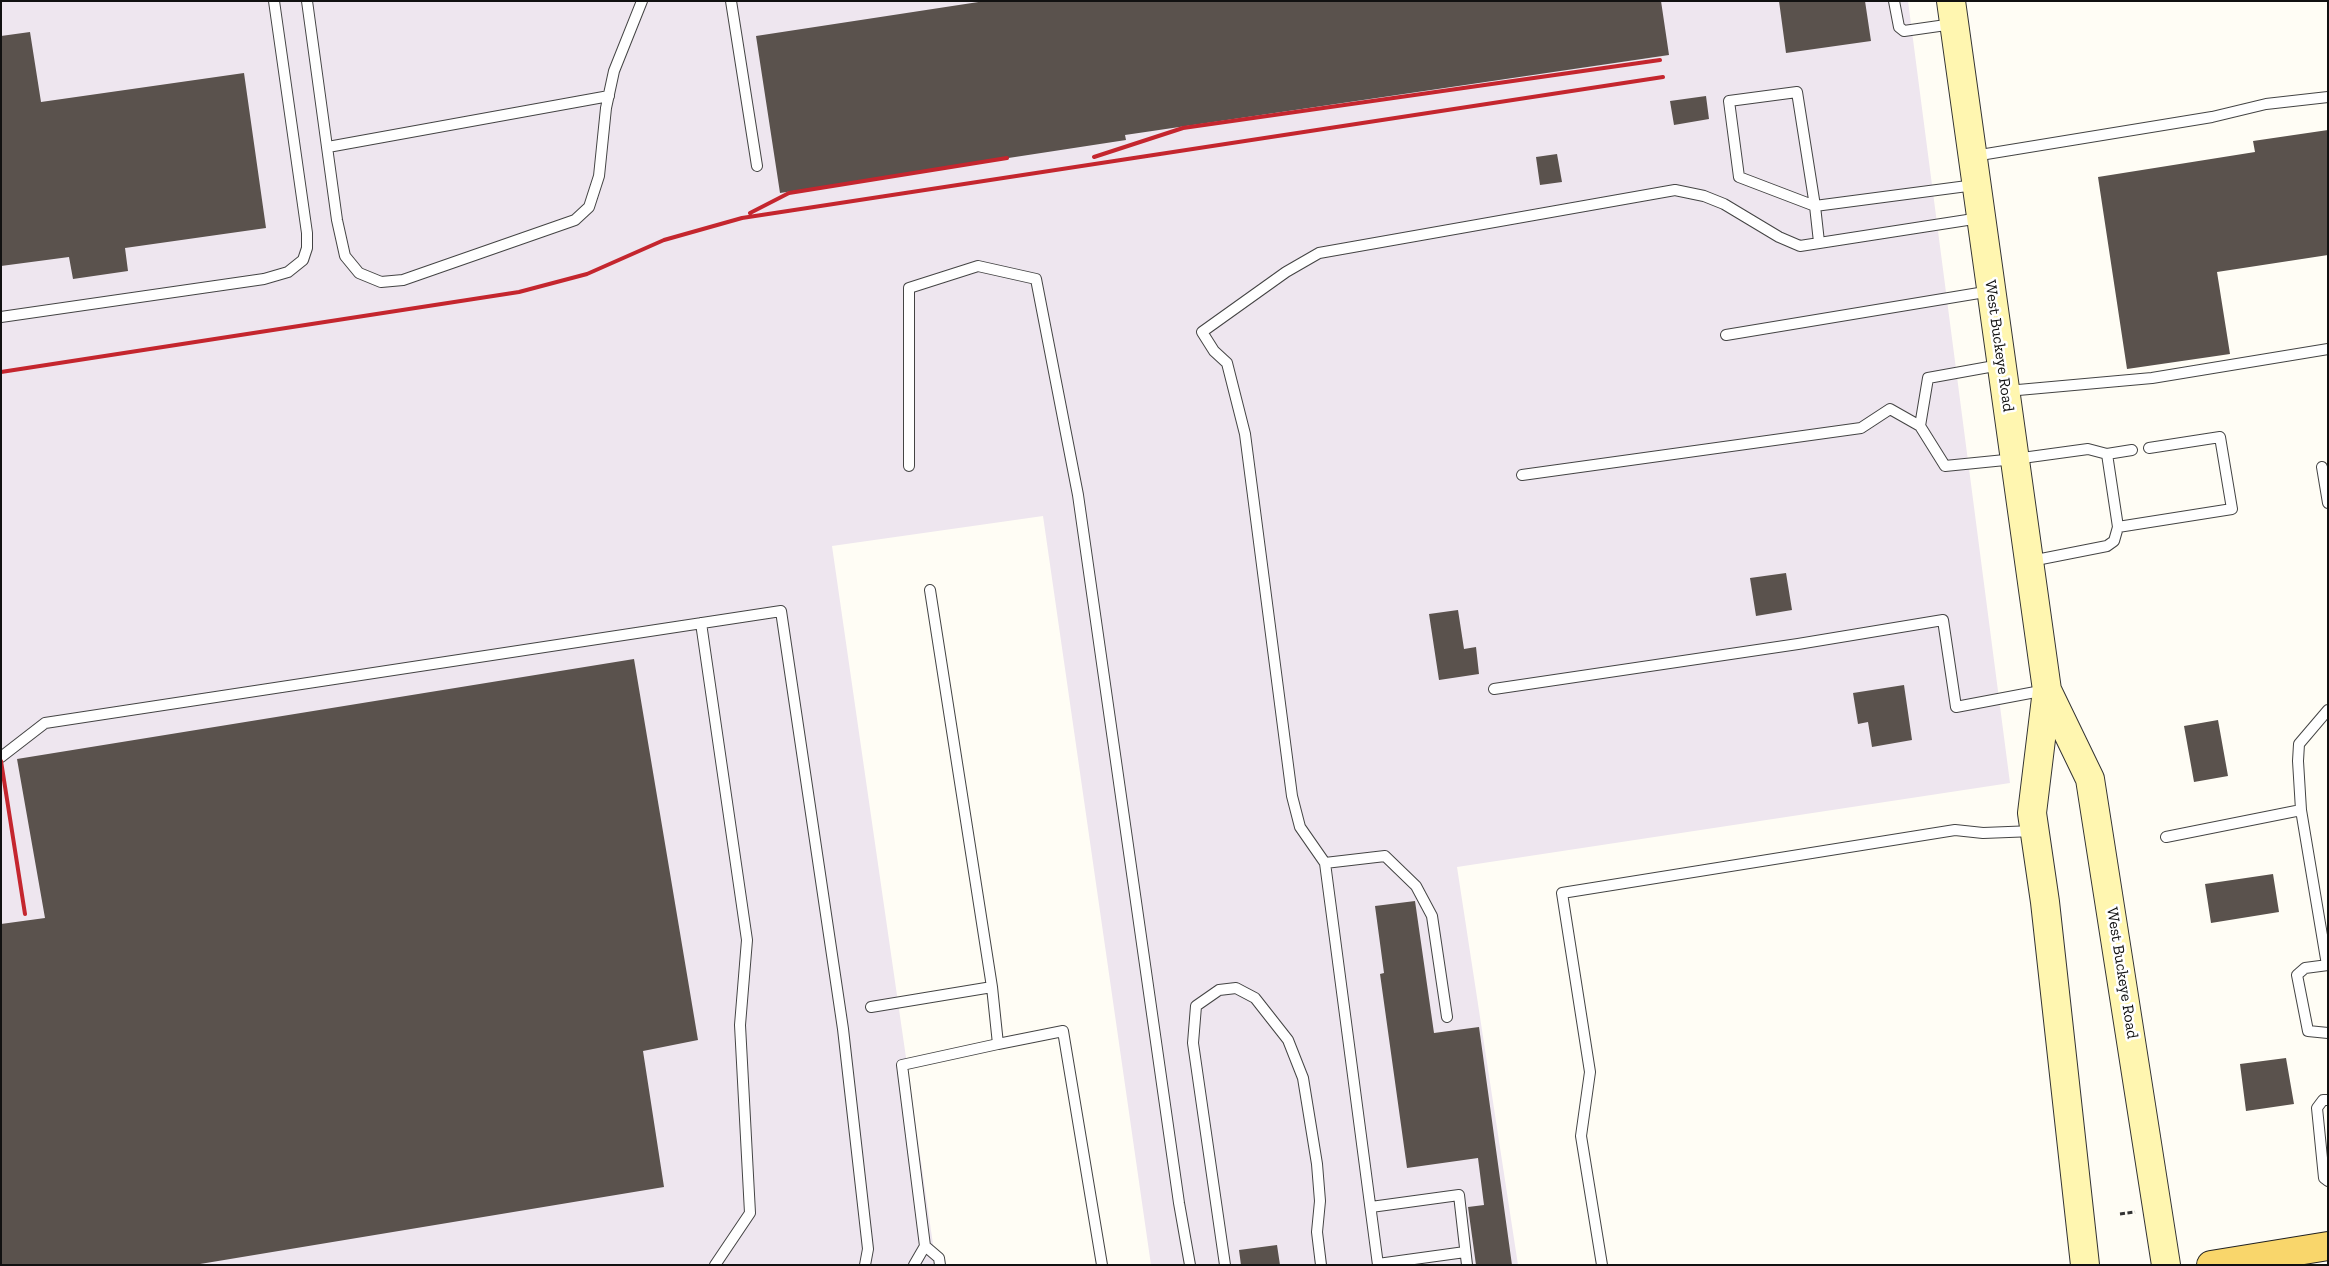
<!DOCTYPE html>
<html>
<head>
<meta charset="utf-8">
<style>
	body { margin:0 }
	#map { position:relative; width:2329px; height:1266px; overflow:hidden; background:#fffdf5; font-family:"Zilla Slab",serif }
	canvas { display:block }
	.frame { position:absolute; inset:0; border:2px solid #111; pointer-events:none }
</style>
</head>
<body>
<div id="map">
<canvas width="2329" height="1266"></canvas>
<div class="frame"></div>
</div>
<script>
const ctx = document.querySelector('canvas').getContext('2d');
ctx.lineJoin = 'round';
function paint(path, color) {
  ctx.fillStyle = color;
  ctx.fill(path, 'evenodd');
}
function poly(rows) {
  const path = new Path2D();
  for (const r of rows) {
    path.moveTo(r[0], r[1]);
    for (let i = 2; i < r.length; i += 2) path.lineTo(r[i], r[i + 1]);
  }
  return path;
}
function strokePath(path, color, width, dash) {
  ctx.strokeStyle = color;
  ctx.lineWidth = width;
  ctx.lineCap = dash ? 'butt' : 'round';
  ctx.setLineDash(dash || []);
  ctx.stroke(path);
}
function write(font, color, halo, rows, align = 'center') {
  ctx.font = font + ' "Zilla Slab",serif';
  ctx.lineWidth = 5;
  ctx.setLineDash([]);
  ctx.textBaseline = 'middle';
  ctx.strokeStyle = halo;
  ctx.fillStyle = color;
  for (const [text, x, y, turn = 0] of rows) {
    ctx.save();
    ctx.translate(x, y);
    ctx.rotate((+turn || 0) * Math.PI / 180);
    ctx.textAlign = isNaN(turn) ? turn : align;
    if (halo) ctx.strokeText(text, 0, 0);
    ctx.fillText(text, 0, 0);
    ctx.restore();
  }
}
paint(poly([
	[1,1,1908,1,2010,783,1457,867,1518,1265,1151,1265,1043,516,832,546,936,1265,1,1265]
]), '#eee6ef');
paint(poly([
	[985,1,1661,1,1669,55,1125,135,1126,140,780,193,756,36],
	[1779,1,1865,1,1871,41,1786,53],
	[30,32,41,102,244,73,266,228,125,248,128,271,73,279,69,257,1,266,1,36],
	[1706,96,1709,119,1674,125,1670,101],
	[2328,130,2328,255,2217,272,2230,354,2127,369,2098,177,2255,152,2253,141],
	[1557,154,1562,182,1540,185,1536,157],
	[1786,573,1792,610,1756,616,1750,578],
	[1458,610,1464,649,1476,647,1479,674,1439,680,1429,614],
	[634,659,698,1040,643,1051,664,1187,194,1265,1,1265,1,924,45,918,17,759],
	[1904,685,1912,740,1872,747,1868,722,1858,724,1853,693],
	[2218,720,2228,776,2194,782,2184,726],
	[2273,874,2279,912,2211,923,2205,884],
	[1415,901,1434,1033,1479,1027,1512,1265,1476,1265,1468,1207,1484,1205,1478,1158,1407,1168,1380,974,1384,973,1375,906],
	[2286,1058,2294,1104,2246,1111,2240,1064],
	[1277,1245,1280,1265,1241,1265,1239,1250]
]), '#5a524d');
const lane = poly([
	[307,1,337,220,345,256,359,273,381,282,403,280,575,220,589,207,599,176,606,108,614,71,642,1],
	[731,1,757,166],
	[1894,1,1899,27,1904,31,1953,24],
	[328,147,609,96],
	[1974,156,2212,117,2266,104,2328,97],
	[1819,242,1815,206,1797,92,1729,101,1739,177,1815,206,1975,185],
	[1,317,264,279,288,272,303,260,307,248,307,233,274,1],
	[1726,335,1991,291],
	[2007,391,2152,378,2328,349],
	[1920,426,1928,378,2000,365],
	[2107,454,2132,450],
	[909,466,909,288,978,266,1036,279,1078,495,1179,1203,1190,1265],
	[2322,467,2328,503],
	[1522,475,1861,428,1890,409,1920,426,1945,466,2015,459,2088,449,2107,454,2118,527,2114,541,2107,546,2031,561],
	[2118,527,2232,509,2220,437,2149,448],
	[701,623,747,940,740,1025,750,1213,715,1265],
	[1494,689,1798,644,1943,620,1956,707,2046,690],
	[1,757,45,723,781,611,843,1029,868,1249,865,1265],
	[2166,837,2301,810],
	[1325,863,1300,827,1292,796,1245,434,1227,363,1214,351,1202,332,1286,272,1319,253,1675,190,1704,196,1724,204,1779,237,1800,246,1980,218],
	[2327,965,2301,810,2298,761,2299,744,2328,710],
	[2328,965,2305,968,2297,975,2308,1031,2328,1033],
	[871,1007,992,987],
	[998,1044,1063,1031,1102,1265],
	[2328,1100,2323,1100,2317,1108,2324,1178,2328,1181],
	[1371,1207,1459,1195,1467,1265],
	[925,1246,939,1258,940,1265],
	[1378,1264,1465,1252],
	[914,1265,925,1246,902,1065,998,1044,992,987,930,590],
	[1225,1265,1193,1043,1196,1006,1219,990,1236,988,1255,998,1288,1040,1303,1078,1317,1164,1320,1201,1317,1232,1321,1265],
	[1378,1265,1325,863,1385,856,1416,886,1432,916,1447,1017],
	[1602,1265,1581,1136,1590,1072,1562,893,1955,830,1983,833,2034,831]
]);
const secondary = poly([
	[1951,1,2047,690,2032,813,2045,902,2085,1265],
	[2047,690,2090,779,2166,1265]
]);
const primary = poly([
	[2211,1265,2328,1246]
]);
strokePath(lane, '#444', 12);
strokePath(secondary, '#333', 30);
strokePath(primary, '#222', 30);
strokePath(poly([
	[2120,1214,2135,1212]
]), '#333', 3, [5, 2.5]);
strokePath(lane, '#fff', 10);
strokePath(secondary, '#fff6b0', 28);
strokePath(primary, '#f9d66b', 28);
strokePath(poly([
	[1094,157,1183,128,1660,60],
	[750,213,789,193,1007,158],
	[1,372,519,292,587,274,664,240,742,218,1663,77],
	[1,761,25,914]
]), '#c4262e', 4);
write('16px', '#111', '#fff', [
	["West Buckeye Road",1999,346,82],
	["West Buckeye Road",2122,973,81]
]);
</script>
</body>
</html>
